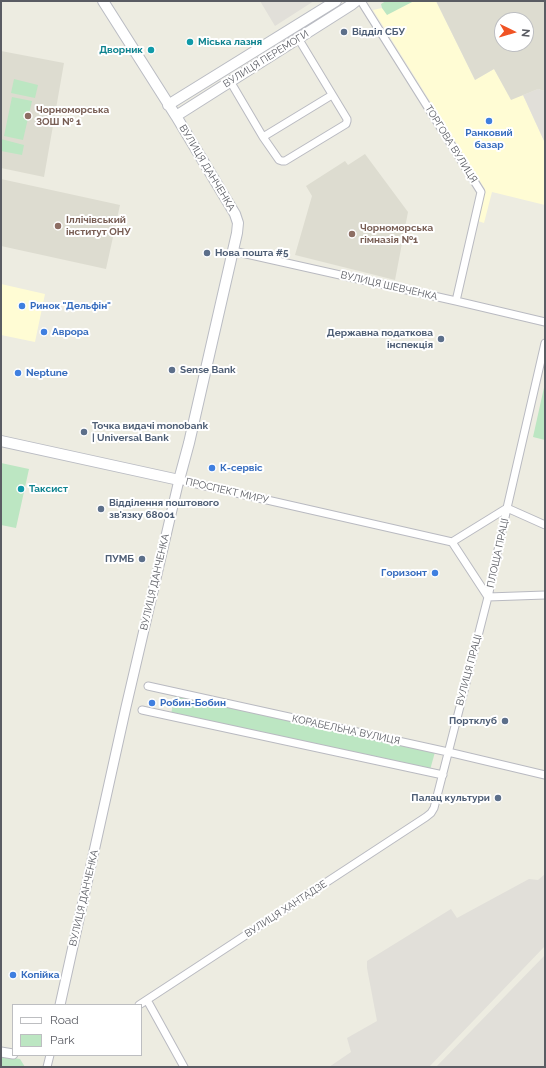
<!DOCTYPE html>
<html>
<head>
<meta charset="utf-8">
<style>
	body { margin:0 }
	#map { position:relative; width:546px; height:1068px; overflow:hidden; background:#edece1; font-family:Raleway,sans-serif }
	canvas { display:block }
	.frame { position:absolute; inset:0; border:2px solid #5a5c63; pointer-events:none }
	.legend { position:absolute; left:12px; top:1004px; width:130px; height:52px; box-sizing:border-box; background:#fff; border:1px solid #bdbec1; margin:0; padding:5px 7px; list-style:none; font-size:12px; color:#5a5c63 }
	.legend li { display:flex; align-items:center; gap:8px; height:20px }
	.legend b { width:20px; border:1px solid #bdbec1 }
	.north { position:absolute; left:494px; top:12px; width:40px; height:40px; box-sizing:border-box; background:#fff; border:1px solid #bdbec1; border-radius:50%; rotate:95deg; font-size:11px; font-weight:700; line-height:16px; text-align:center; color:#5a5c63 }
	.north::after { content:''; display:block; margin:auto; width:14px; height:18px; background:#f05324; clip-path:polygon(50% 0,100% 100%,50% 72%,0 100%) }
</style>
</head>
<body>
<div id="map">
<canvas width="546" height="1068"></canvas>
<div class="frame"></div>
<ul class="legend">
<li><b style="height:5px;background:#fff"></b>Road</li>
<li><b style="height:11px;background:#bce6c2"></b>Park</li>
</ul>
<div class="north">N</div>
</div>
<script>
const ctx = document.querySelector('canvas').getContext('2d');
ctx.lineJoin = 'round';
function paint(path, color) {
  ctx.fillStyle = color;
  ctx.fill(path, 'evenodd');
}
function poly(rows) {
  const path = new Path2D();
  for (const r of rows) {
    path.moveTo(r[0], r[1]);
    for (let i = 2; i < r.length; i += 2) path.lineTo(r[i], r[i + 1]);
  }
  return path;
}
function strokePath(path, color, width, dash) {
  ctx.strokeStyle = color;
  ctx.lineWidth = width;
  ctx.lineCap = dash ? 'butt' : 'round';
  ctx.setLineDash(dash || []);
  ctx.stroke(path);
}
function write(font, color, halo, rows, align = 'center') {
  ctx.font = font + ' Raleway,sans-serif';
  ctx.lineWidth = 4;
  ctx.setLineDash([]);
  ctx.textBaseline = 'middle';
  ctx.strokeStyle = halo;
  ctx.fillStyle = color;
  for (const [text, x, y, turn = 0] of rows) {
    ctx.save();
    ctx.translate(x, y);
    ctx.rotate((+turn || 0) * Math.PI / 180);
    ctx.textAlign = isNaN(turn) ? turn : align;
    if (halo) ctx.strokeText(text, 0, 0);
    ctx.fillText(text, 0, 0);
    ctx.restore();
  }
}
paint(poly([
	[414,1,436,1,475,80,494,69,511,99,523,95,545,143,545,205,492,192,484,223,478,221,485,189,373,10,382,8,387,14],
	[1,284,45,294,35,342,1,335]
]), '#fffcd4');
paint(poly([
	[260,1,314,1,275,26],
	[538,89,545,91,545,143,523,95],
	[545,874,545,946,429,1067,329,1067,351,1052,347,1038,377,1021,367,968,367,961,451,909,457,918,529,879,538,880],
	[545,955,545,1067,436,1067]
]), '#e1dfd9');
paint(poly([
	[436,1,545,1,545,91,538,89,511,100,494,69,475,80],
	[502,20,526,20,526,44,502,44],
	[1,51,64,63,44,177,1,168],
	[365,154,408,212,395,280,295,255,312,196,306,186,345,161,348,165],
	[1,179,120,205,106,269,1,246]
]), '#dddcd0');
paint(poly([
	[386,1,414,1,387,15,382,8,381,4],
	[14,79,38,85,35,98,11,93],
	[12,97,32,101,23,140,4,136],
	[1,139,24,145,22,155,1,151],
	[545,383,545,440,533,437],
	[1,463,29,469,16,528,1,525],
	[175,695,435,752,430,770,171,714],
	[1,1056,20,1059,25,1067,1,1067]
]), '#bce6c2');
const minor = poly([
	[361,1,481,192,456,301],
	[230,81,263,137,279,160,282,161,285,161,346,124,347,121,347,119,298,38],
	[263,137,332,95],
	[233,251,456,301,545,322],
	[179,480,452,542],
	[507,508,545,525],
	[452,542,488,597],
	[452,542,507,508],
	[488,597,545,595],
	[148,686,448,752,545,775],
	[142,710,443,775],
	[147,1000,184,1067],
	[139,1005,426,817,431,813,434,808,488,597,507,508,545,343],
	[47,1067,50,1055]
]);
const tertiary = poly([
	[60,1005,126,707,179,480],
	[1,1052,13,1054]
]);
const secondary = poly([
	[168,105,336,1],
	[176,116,351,5,356,1],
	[1,441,179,480,189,443,237,233,238,223,235,214,176,116,103,1]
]);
strokePath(minor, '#b9bac1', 9);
strokePath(tertiary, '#b9bac1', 11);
strokePath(secondary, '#babcc3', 12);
strokePath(minor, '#fff', 7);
strokePath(tertiary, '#fff', 9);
strokePath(secondary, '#fff', 10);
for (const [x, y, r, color] of [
	[344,32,4,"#5c6f8a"],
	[190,42,4,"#0f9aa8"],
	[151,50,4,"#0f9aa8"],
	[28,116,4,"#8d6e63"],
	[489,121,4,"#3f7fe0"],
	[58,226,4,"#8d6e63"],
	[352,234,4,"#8d6e63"],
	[207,253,4,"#5c6f8a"],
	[22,306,4,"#3f7fe0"],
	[44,332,4,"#3f7fe0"],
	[441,339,4,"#5c6f8a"],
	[172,370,4,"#5c6f8a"],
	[18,373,4,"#3f7fe0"],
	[84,432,4,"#5c6f8a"],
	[212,468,4,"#3f7fe0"],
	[21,489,4,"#0f9aa8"],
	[101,509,4,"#5c6f8a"],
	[142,559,4,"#5c6f8a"],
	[435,573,4,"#3f7fe0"],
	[152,703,4,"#3f7fe0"],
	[505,721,4,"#5c6f8a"],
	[498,798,4,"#5c6f8a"],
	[13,975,4,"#3f7fe0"]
]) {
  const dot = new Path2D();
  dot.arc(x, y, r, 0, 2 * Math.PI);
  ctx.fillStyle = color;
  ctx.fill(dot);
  strokePath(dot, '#fff', 1.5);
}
write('bold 10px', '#4e5e75', '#fff', [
	["Відділ СБУ",352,32],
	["Нова пошта #5",215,253],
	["Державна податкова",433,333,"right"],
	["інспекція",433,345,"right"],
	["Sense Bank",180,370],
	["Точка видачі monobank",92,426],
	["| Universal Bank",92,438],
	["Відділення поштового",109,503],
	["зв'язку 68001",109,515],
	["ПУМБ",134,559,"right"],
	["Портклуб",497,721,"right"],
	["Палац культури",490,798,"right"]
], 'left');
write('bold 10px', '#0d838f', '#fff', [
	["Міська лазня",198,42],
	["Дворник",143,50,"right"],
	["Таксист",29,489]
], 'left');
write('10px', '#5a5c63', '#fff', [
	["ВУЛИЦЯ ПЕРЕМОГИ",266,59,-32],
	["ТОРГОВА ВУЛИЦЯ",451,144,58],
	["ВУЛИЦЯ ДАНЧЕНКА",207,168,59],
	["ВУЛИЦЯ ШЕВЧЕНКА",389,286,13],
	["ПРОСПЕКТ МИРУ",227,491,13],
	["ПЛОЩА ПРАЦІ",498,553,-78],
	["ВУЛИЦЯ ДАНЧЕНКА",155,582,-77],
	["ВУЛИЦЯ ПРАЦІ",469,670,-75],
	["КОРАБЕЛЬНА ВУЛИЦЯ",346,730,12],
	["ВУЛИЦЯ ДАНЧЕНКА",84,898,-77],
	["ВУЛИЦЯ ХАНТАДЗЕ",286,909,-33]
]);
write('bold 10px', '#785e54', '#fff', [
	["Чорноморська",36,110],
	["ЗОШ № 1",36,122],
	["Іллічівський",66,220],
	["інститут ОНУ",66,232],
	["Чорноморська",360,228],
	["гімназія №1",360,240]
], 'left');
write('bold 10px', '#366cbe', '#fff', [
	["Ранковий",489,133,"center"],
	["базар",489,145,"center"],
	["Ринок \"Дельфін\"",30,306],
	["Аврора",52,332],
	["Neptune",26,373],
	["К-сервіс",220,468],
	["Горизонт",427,573,"right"],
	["Робин-Бобин",160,703],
	["Копійка",21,975]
], 'left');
</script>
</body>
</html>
